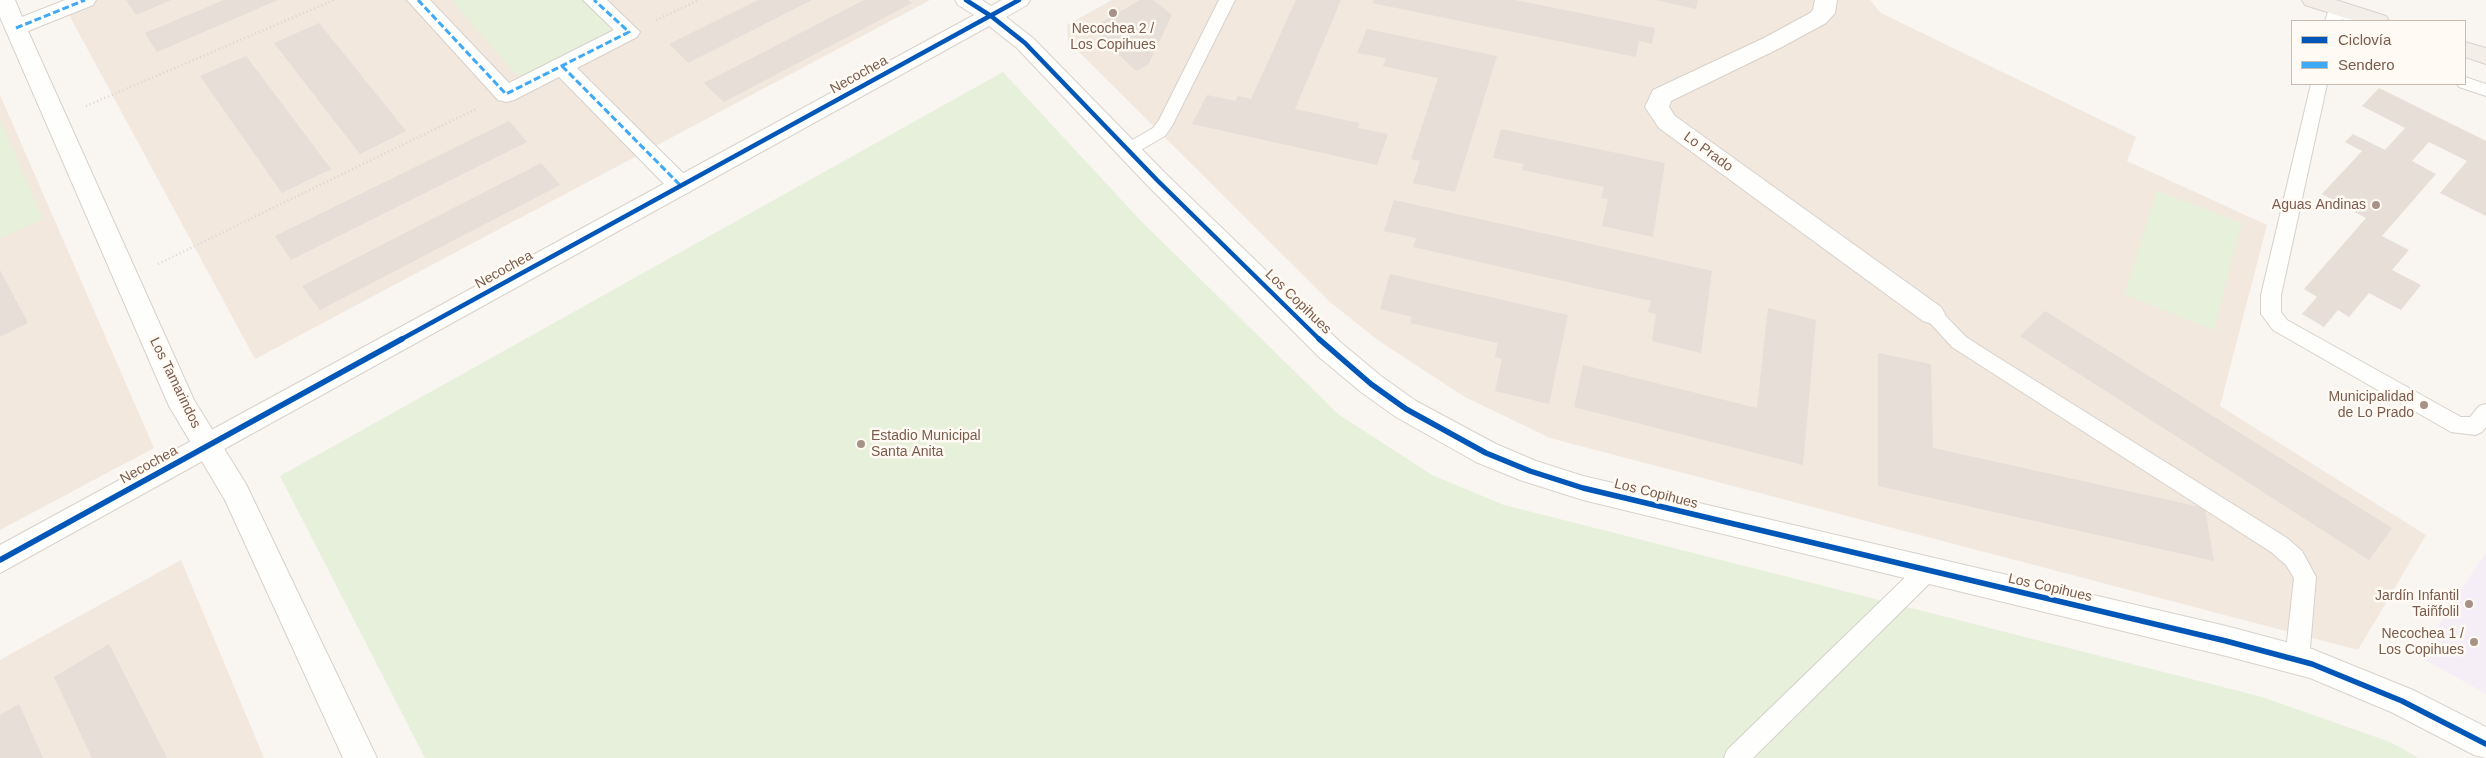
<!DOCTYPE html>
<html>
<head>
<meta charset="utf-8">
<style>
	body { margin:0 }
	#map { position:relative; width:2486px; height:758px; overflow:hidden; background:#f9f5f0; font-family:Helvetica,sans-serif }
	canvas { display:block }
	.legend { position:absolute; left:2291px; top:20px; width:175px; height:65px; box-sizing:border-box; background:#fffaf3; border:1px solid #cabbb1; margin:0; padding:6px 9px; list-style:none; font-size:15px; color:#7a5c4d }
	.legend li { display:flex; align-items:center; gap:10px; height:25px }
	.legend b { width:25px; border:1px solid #cabbb1 }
</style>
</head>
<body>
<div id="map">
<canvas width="2486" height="758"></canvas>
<ul class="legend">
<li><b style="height:6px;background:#0057b8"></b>Ciclovía</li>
<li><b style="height:6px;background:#3fa9f5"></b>Sendero</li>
</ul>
</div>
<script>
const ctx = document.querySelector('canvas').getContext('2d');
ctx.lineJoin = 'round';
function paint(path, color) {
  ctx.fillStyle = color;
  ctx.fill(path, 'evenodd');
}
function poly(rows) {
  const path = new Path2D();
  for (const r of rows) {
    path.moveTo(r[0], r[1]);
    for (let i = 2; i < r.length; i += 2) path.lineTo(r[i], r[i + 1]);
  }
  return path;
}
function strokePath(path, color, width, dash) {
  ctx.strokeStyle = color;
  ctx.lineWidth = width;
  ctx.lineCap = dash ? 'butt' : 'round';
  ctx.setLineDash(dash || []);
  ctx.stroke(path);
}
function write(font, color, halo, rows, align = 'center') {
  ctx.font = font + ' Helvetica,sans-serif';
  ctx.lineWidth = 5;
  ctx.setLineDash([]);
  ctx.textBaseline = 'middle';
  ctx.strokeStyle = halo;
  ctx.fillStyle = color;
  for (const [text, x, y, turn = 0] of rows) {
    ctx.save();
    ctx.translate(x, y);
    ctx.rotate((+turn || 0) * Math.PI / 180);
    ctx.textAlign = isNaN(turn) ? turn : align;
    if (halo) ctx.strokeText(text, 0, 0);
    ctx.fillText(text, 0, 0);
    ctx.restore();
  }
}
paint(poly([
	[61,0,930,0,255,359],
	[1112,0,1870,0,1881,13,2136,137,2127,161,2267,225,2220,406,2426,535,2358,650,1550,438,1465,397,1379,341,1330,302,1068,41,1067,25],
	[0,95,154,448,0,530],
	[181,560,264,758,0,758,0,660]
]), '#f2e8de');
paint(poly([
	[2486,552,2486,694,2418,656]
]), '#f6eef6');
paint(poly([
	[451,0,601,0,625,24,532,77,516,74],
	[1003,72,1141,221,1338,414,1432,475,1504,505,2262,697,2390,742,2419,758,425,758,280,476],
	[0,120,43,219,0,238],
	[2157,191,2242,223,2214,330,2124,294]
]), '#e7f0db');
paint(poly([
	[126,0,171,0,136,15],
	[224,0,278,0,157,52,145,33],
	[758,0,812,0,688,63,669,44],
	[864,0,908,0,912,3,724,102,704,83],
	[1140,0,1153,0,1172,15,1148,65,1136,71,1092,28],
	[1296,0,1341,0,1295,109,1359,123,1358,128,1388,134,1377,165,1192,124,1207,95,1235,101,1238,96,1251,99],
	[1373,0,1515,0,1655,28,1652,44,1639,41,1636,57,1372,3],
	[1656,0,1698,0,1696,9],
	[319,23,406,131,360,154,274,43],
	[1367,29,1497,56,1455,192,1413,183,1420,161,1411,159,1438,78,1383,66,1386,58,1357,53],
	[246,56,331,169,282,193,200,76],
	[2379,88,2486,141,2486,216,2440,193,2467,161,2429,142,2412,161,2436,174,2382,236,2409,250,2392,270,2421,285,2401,310,2369,293,2349,317,2338,310,2324,327,2302,314,2317,297,2304,289,2366,218,2322,194,2362,151,2345,142,2353,134,2385,150,2405,128,2362,106],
	[509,121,527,142,291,260,275,236],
	[1501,129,1665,163,1653,237,1602,226,1608,199,1601,198,1604,187,1522,170,1524,164,1493,158],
	[541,163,560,185,320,310,302,286],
	[1394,200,1712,271,1701,353,1652,341,1656,314,1648,312,1651,301,1413,247,1416,238,1384,231],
	[0,270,28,323,0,337],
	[1390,274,1568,315,1549,404,1495,391,1502,359,1495,357,1498,343,1410,323,1412,317,1380,309],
	[1768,308,1816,320,1803,465,1574,407,1583,365,1757,408],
	[2045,311,2392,528,2369,560,2020,336],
	[1878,353,1931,364,1933,448,2205,508,2214,561,1878,486],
	[109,644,167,758,92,758,54,677],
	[19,704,43,758,0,758,0,715]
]), '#e6ded7');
const lane = poly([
	[1219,0,1235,0,1172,126,1165,136,1134,154,1128,156,1122,154,1119,150,1122,146,1153,128,1159,120,1219,0],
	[2337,3,2362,17,2364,21,2345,21,2342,19,2341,21,2325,21,2331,4,2337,3],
	[2465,77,2486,84,2486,96,2459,87,2457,84,2465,84,2465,77],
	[2311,84,2327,84,2281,295,2281,312,2287,320,2461,417,2470,417,2479,406,2486,404,2486,427,2482,432,2475,435,2451,432,2273,330,2261,314,2261,295,2311,84],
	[1932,306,1939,309,1966,337,1983,348,2287,538,2302,551,2316,577,2309,660,2305,668,2297,671,2289,668,2285,660,2294,578,2286,565,2271,552,1952,347,1922,314,1925,309,1932,306],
	[1927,561,1935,564,1938,571,1935,578,1753,758,1724,758,1727,750,1919,564,1927,561]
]);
const street = poly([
	[0,0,15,0,22,17,65,0,96,0,93,5,28,31,194,400,246,484,377,758,343,758,225,500,169,406,0,17,0,0],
	[407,0,430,0,509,83,614,30,583,0,607,0,640,32,637,37,577,68,690,180,693,186,690,192,681,195,672,192,559,77,514,100,506,102,498,100,407,0],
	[1815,0,1837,0,1835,13,1826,23,1780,48,1671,101,1669,107,1675,116,1941,307,1945,314,1941,321,1932,324,1923,321,1659,128,1645,107,1653,90,1764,38,1810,13,1813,10,1815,0]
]);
const secondary = poly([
	[955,0,982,0,991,6,1002,0,1030,0,1027,5,1006,17,1033,38,1166,174,1339,341,1381,376,1416,401,1496,444,1536,461,1583,476,2226,626,2312,649,2413,690,2486,727,2486,758,2474,755,2391,712,2310,678,2226,656,1583,500,1520,480,1476,462,1396,417,1361,392,1319,357,1148,186,1017,48,989,26,0,573,0,545,974,15,958,5,955,0]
]);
const primary = poly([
	[2302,0,2336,0,2386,16,2389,21,2355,21,2305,5,2302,0],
	[2465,42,2486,48,2486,64,2465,57,2465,42]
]);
strokePath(lane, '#d7d1cb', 2);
strokePath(street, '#d7d1cb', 2);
strokePath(secondary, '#d9d2cb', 2);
strokePath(primary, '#dad1cc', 2);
strokePath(poly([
	[656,20,699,0],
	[86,106,334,0],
	[158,264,476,109]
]), '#dcd5d0', 2.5, [1, 3]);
paint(lane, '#fefefd');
paint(street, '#fefefd');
paint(secondary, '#fefefd');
paint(primary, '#f3eee8');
strokePath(poly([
	[418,0,506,94,629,32,594,0],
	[16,28,85,0],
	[562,66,681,186]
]), '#3fa9f5', 3, [7, 3]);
strokePath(poly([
	[966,0,991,16,1025,43,1157,180,1320,340],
	[400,340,1019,0]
]), '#0057b8', 4.5);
strokePath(poly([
	[1319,339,1371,384,1406,409,1486,453,1530,471,1583,488,2226,641,2312,664,2402,701,2486,744],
	[0,560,402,339]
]), '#0057b8', 5.5);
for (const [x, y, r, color] of [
	[1113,13,5,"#a69286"],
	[2376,205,5,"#a69286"],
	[2424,405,5,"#a69286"],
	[861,444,5,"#a69286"],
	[2469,604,5,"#a69286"],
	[2474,642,5,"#a69286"]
]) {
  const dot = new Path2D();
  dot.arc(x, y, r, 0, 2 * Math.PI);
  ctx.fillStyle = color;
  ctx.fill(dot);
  strokePath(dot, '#fffaf3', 2);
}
write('14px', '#7a5c4d', '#fffaf3', [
	["Necochea 2 /",1113,29,"center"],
	["Los Copihues",1113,45,"center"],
	["Aguas Andinas",2366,205],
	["Municipalidad",2414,397],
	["de Lo Prado",2414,413],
	["Estadio Municipal",871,436,"left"],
	["Santa Anita",871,452,"left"],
	["Jardín Infantil",2459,596],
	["Taiñfolil",2459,612],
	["Necochea 1 /",2464,634],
	["Los Copihues",2464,650]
], 'right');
write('14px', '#7a5c4d', '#fffaf3', [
	["Necochea",859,75,-29],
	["Lo Prado",1708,152,36],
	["Necochea",504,270,-29],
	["Los Copihues",1298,302,44],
	["Los Tamarindos",175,383,64],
	["Necochea",149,465,-29],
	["Los Copihues",1656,494,14],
	["Los Copihues",2050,588,13]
]);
</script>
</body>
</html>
